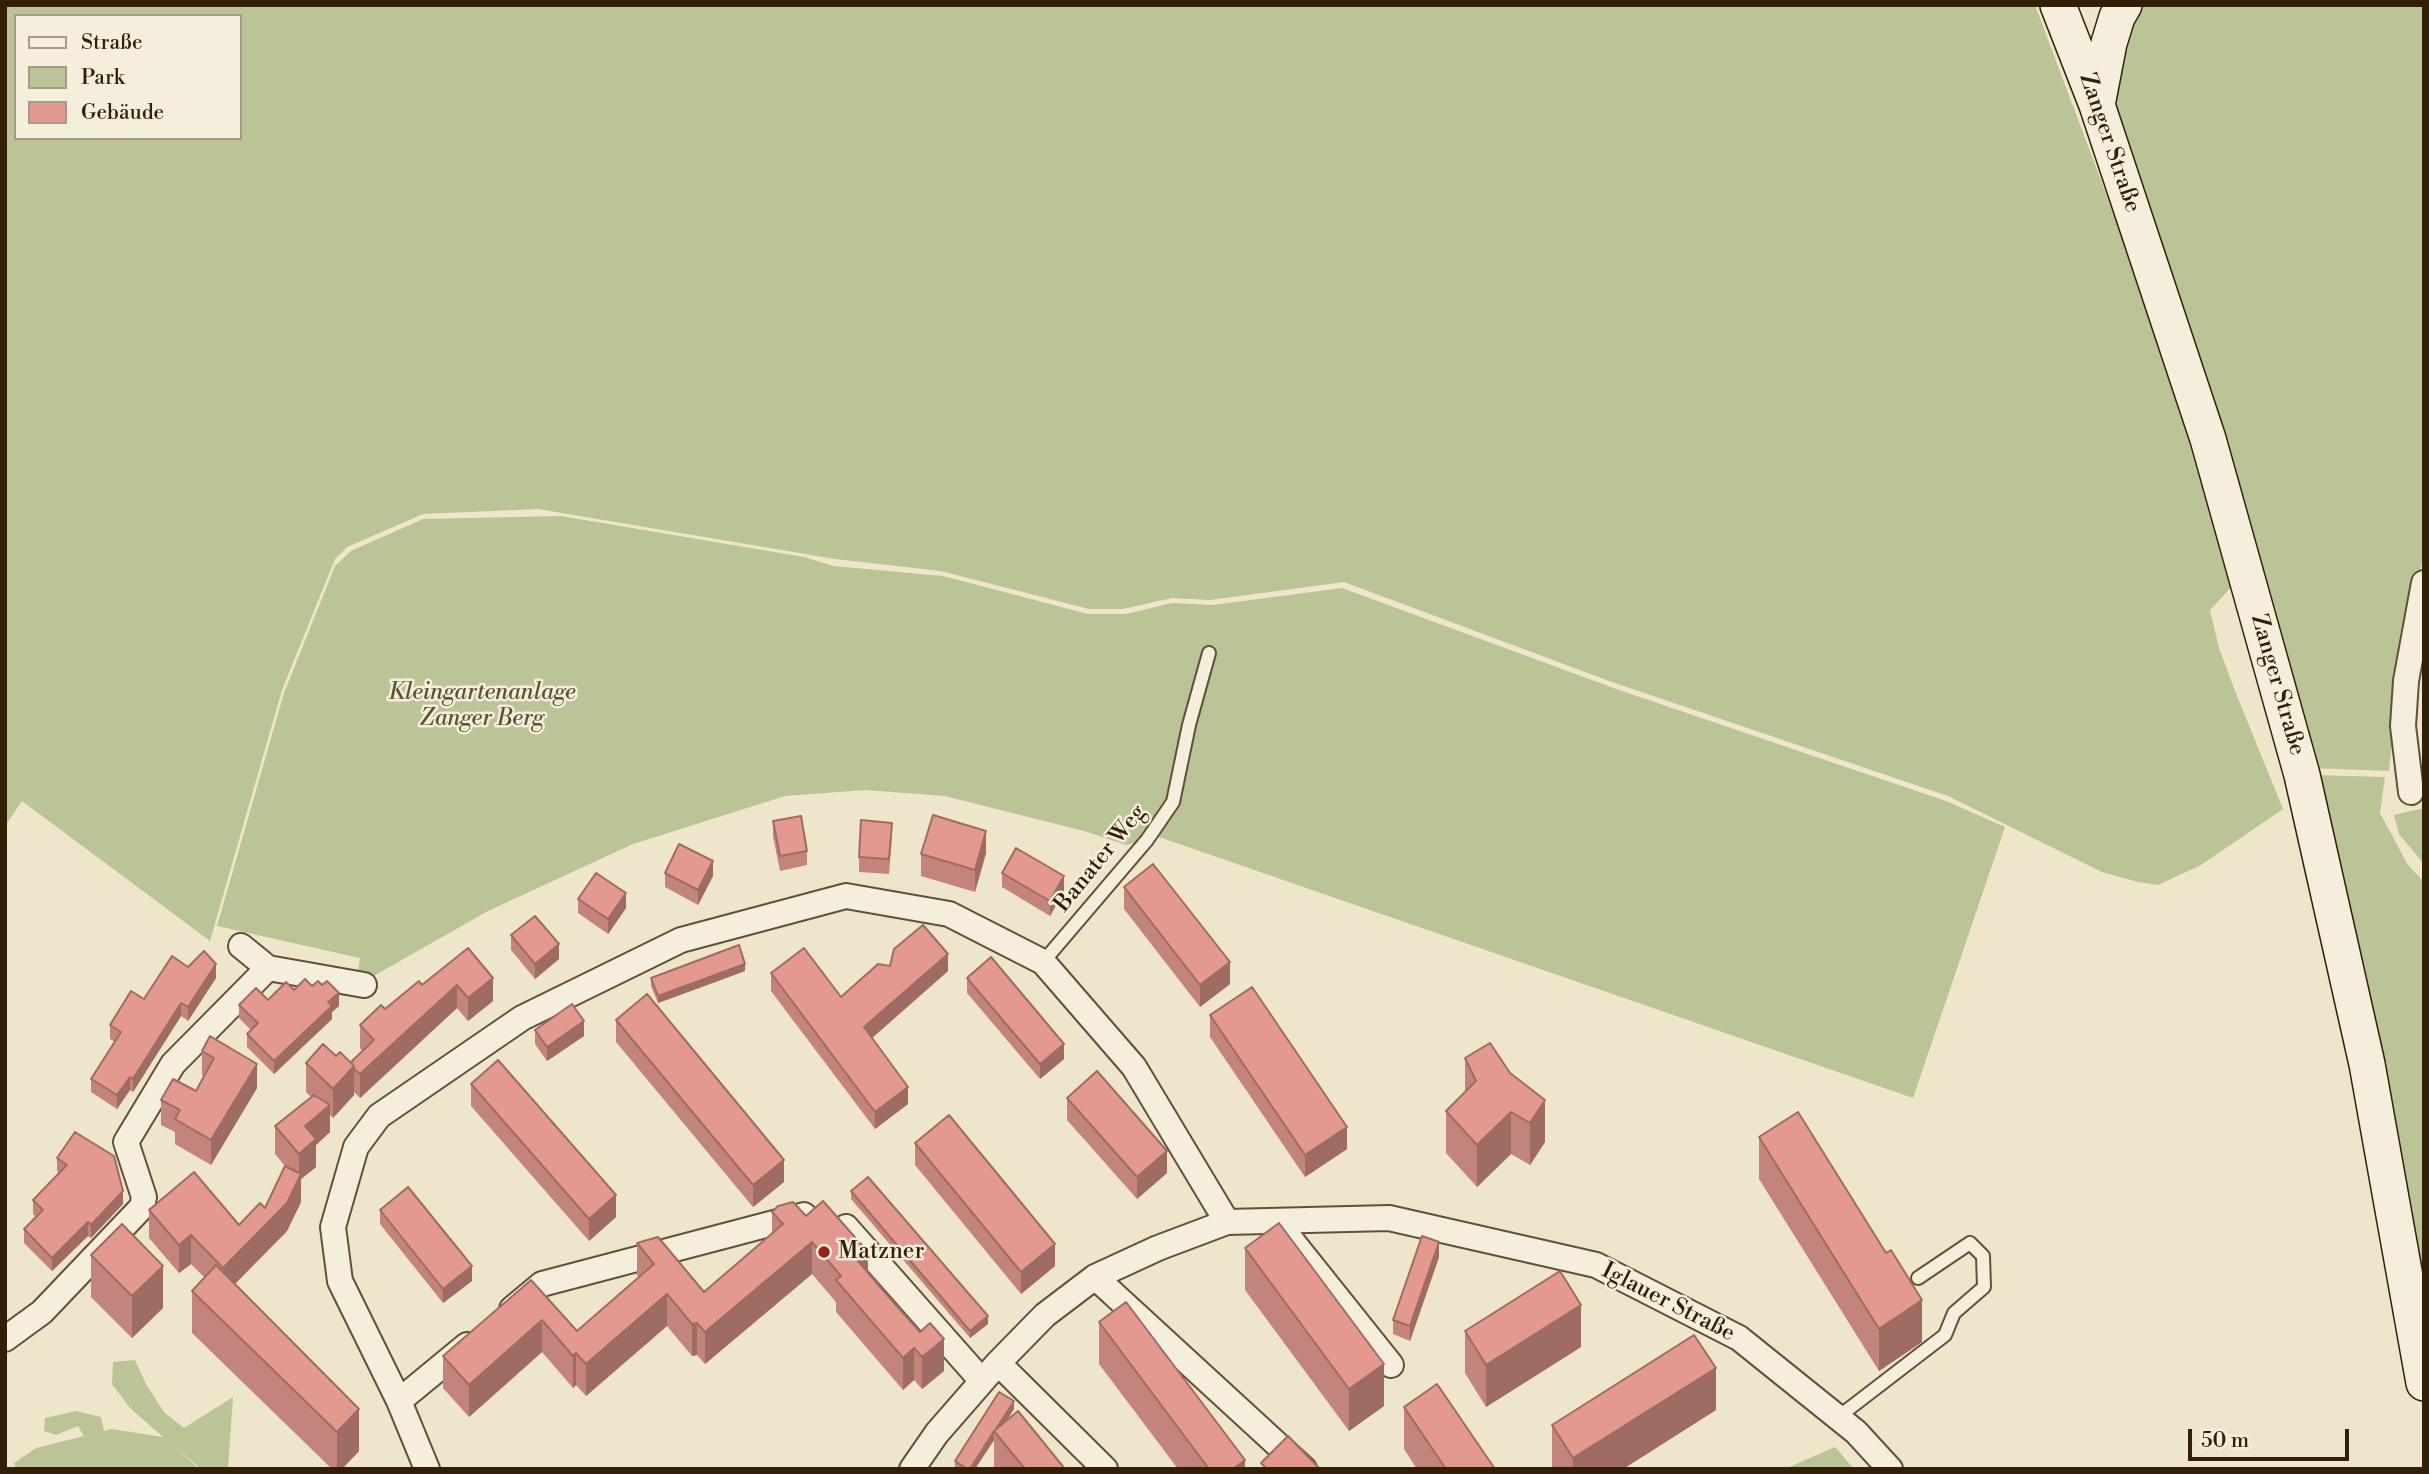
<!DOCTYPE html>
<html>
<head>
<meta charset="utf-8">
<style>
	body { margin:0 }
	#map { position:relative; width:2429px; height:1474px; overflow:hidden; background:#efe5ca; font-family:"Libre Bodoni",serif }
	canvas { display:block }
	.frame { position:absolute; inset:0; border:7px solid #331f08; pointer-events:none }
	.legend { position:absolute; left:14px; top:14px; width:228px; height:126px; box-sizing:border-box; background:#f5eedd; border:2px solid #a79b88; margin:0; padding:9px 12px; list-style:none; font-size:21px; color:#331f08 }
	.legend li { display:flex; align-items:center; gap:14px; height:35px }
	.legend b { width:35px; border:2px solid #a79b88 }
	.scale { position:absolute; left:2188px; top:1429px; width:161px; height:32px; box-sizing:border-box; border:4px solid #331f08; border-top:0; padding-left:9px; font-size:21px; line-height:24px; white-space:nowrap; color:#331f08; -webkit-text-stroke:5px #f5eedd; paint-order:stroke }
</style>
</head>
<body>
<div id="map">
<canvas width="2429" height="1474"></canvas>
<div class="frame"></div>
<ul class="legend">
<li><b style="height:9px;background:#f5eedd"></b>Straße</li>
<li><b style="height:19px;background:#bac496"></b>Park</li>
<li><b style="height:19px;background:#e39990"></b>Gebäude</li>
</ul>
<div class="scale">50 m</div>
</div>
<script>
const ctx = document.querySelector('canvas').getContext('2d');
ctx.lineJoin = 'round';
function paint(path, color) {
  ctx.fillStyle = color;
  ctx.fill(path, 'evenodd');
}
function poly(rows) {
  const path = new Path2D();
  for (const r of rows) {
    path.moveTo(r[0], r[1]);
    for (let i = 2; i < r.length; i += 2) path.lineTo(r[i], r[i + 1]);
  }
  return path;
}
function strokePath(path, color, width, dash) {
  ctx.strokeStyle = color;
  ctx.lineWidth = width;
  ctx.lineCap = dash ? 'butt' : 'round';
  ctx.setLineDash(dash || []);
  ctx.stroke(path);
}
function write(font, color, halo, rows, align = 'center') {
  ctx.font = font + ' "Libre Bodoni",serif';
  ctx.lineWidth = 5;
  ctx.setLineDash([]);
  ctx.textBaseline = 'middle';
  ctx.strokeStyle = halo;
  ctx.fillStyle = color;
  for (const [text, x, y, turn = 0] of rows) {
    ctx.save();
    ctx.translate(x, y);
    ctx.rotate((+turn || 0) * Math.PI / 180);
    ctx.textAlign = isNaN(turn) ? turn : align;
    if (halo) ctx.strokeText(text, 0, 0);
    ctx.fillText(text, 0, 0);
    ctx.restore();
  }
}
paint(poly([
	[5,5,2035,5,2117,223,2173,387,2202,486,2235,583,2210,610,2219,648,2235,691,2283,809,2201,865,2158,885,2138,882,2102,872,1948,796,1609,681,1344,582,1210,600,1172,598,1123,609,1089,609,941,571,835,559,538,509,423,514,347,547,335,559,282,690,210,941,22,801,5,826],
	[16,16,240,16,240,138,16,138],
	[2137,5,2424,5,2424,553,2401,653,2389,771,2311,768,2113,114,2115,48],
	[561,516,804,557,833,566,943,576,1088,614,1126,614,1172,603,1213,605,1342,588,1619,690,1946,801,2005,827,1913,1098,1159,837,1126,845,1084,831,945,796,865,790,785,796,633,844,488,911,356,986,360,958,217,926,284,693,335,566,351,551,423,519],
	[2314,775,2385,777,2380,813,2408,865,2424,882,2424,1301],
	[2424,808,2424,864,2399,834,2394,815],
	[135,1360,146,1384,164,1412,184,1428,233,1397,228,1469,201,1469,173,1445,199,1469,16,1469,14,1463,36,1448,84,1436,78,1426,56,1435,44,1431,45,1418,76,1411,101,1417,104,1431,111,1429,163,1437,130,1408,112,1384,113,1362],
	[1835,1447,1854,1469,1785,1469]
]), '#bac496');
const lane = poly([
	[1043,962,1147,840,1173,802,1189,725,1209,653],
	[1837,1418,1945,1335,1954,1313,1984,1287,1983,1256,1970,1243,1918,1278]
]);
const street = poly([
	[2411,792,2403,726,2406,681,2424,583],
	[241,946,268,968],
	[846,1227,982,1381],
	[1288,1236,1391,1365],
	[1095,1277,1304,1469],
	[512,1309,542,1284,804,1215],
	[5,1339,42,1312,142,1207,144,1197,126,1142,173,1064,268,968,364,985],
	[998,1363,1105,1469],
	[399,1401,467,1345],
	[427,1469,399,1401,340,1281,333,1227,356,1147,379,1116,522,1018,681,940,846,896,949,914,1043,962,1134,1067,1227,1222],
	[912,1469,937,1433,998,1363,1045,1315,1095,1277,1158,1248,1227,1222,1389,1218,1596,1265,1739,1338,1856,1432,1890,1469]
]);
const secondary = poly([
	[2058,5,2097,105,2208,439,2302,775,2367,1064,2424,1383],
	[2097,105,2109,43,2117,17,2124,5]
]);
strokePath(lane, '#625038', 16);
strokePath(street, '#625038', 28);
strokePath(secondary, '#331f08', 38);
strokePath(lane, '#f5eedd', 12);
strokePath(street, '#f5eedd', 24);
strokePath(secondary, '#f5eedd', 35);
paint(poly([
	[773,821,807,851,807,865,780,871,773,836],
	[892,837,889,874,859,872,859,857],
	[986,853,975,892,921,876,921,854],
	[665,873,713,876,698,905,665,887],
	[1002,873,1064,891,1050,916,1002,887],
	[1124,887,1230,984,1200,1007,1124,909],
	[578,899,626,908,608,934,578,913],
	[511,935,559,959,535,979,511,950],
	[468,948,493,1001,468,1021,457,1008,360,1098,354,1092,354,1095,333,1118,330,1115,330,1132,316,1145,316,1167,301,1179,301,1202,287,1231,235,1284,359,1451,342,1469,332,1469,192,1333,192,1291,204,1277,191,1264,179,1273,149,1238,149,1210,239,1225,265,1208,285,1166,275,1154,275,1126,311,1097,306,1092,306,1063,336,1056,351,1062,362,1051,360,1048,360,1025,422,985],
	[890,966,948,971,872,1038,908,1104,875,1129,771,991,771,973,841,997],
	[188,967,216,978,188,1021,181,1016,133,1092,130,1090,117,1109,91,1092,91,1079,115,1042,110,1039,110,1025],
	[745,971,658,1003,651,986,651,978],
	[967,978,1064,1059,1040,1079,967,993],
	[294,990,339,1006,332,1012,332,1019,274,1074,247,1047,247,1034,251,1030,239,1018,239,1005,268,1000],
	[1210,1015,1347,1149,1305,1177,1210,1037],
	[616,1020,784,1182,753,1207,616,1042],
	[535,1030,584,1036,547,1061,535,1044],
	[210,1036,257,1088,211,1165,175,1144,175,1132,161,1125,161,1100,196,1091,204,1077,202,1075,202,1051],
	[1490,1043,1545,1142,1530,1165,1511,1154,1477,1187,1446,1153,1446,1111,1465,1092,1465,1058],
	[471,1084,616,1217,589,1241,471,1106],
	[1067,1098,1167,1173,1137,1199,1067,1120],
	[1759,1137,1922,1342,1879,1371,1759,1179],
	[915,1143,1055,1266,1021,1294,915,1165],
	[57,1158,123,1204,91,1238,88,1236,52,1271,24,1243,24,1229,36,1217,33,1214,33,1200,59,1173,57,1171],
	[851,1191,988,1324,970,1338,851,1199],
	[380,1210,472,1281,443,1303,380,1224],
	[772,1212,806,1216,868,1273,944,1371,922,1389,914,1380,903,1390,836,1312,836,1302,812,1274,705,1364,697,1355,692,1356,667,1326,586,1396,576,1385,573,1388,542,1352,469,1417,443,1388,443,1356,531,1280,577,1331,639,1278,637,1275,637,1243,704,1292,772,1234],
	[1245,1248,1384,1406,1349,1431,1245,1290],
	[91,1255,163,1308,132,1338,91,1297],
	[1439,1257,1410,1341,1393,1334,1393,1320],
	[1099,1322,1245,1469,1178,1469,1099,1364],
	[1465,1331,1581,1347,1486,1407,1465,1373],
	[1404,1407,1495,1469,1417,1469,1404,1449],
	[1014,1409,1006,1421,1065,1469,994,1469,994,1440,975,1469,955,1468,955,1461],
	[1716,1410,1623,1469,1553,1469,1552,1467,1552,1425]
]), '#c3847c');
paint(poly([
	[986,831,986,853,975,892,975,870],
	[713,861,713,876,698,905,698,890],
	[1064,876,1064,891,1050,916,1050,901],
	[626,893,626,908,608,934,608,919],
	[559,944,559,959,535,979,535,964],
	[948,954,948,971,864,1045,864,1027],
	[1230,962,1230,984,1200,1007,1200,985],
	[216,964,216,978,188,1021,188,1007],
	[745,964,745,971,658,1003,658,996],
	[493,978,493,1001,468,1021,468,998],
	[457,985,457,1008,360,1098,360,1074],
	[339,993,339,1006,332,1012,332,1019,274,1074,274,1061,328,1002],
	[181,1003,181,1016,133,1092,133,1079],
	[584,1021,584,1036,547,1061,547,1047],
	[1064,1044,1064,1059,1040,1079,1040,1064],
	[257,1064,257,1088,211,1165,211,1140],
	[354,1066,354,1095,333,1118,333,1089],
	[130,1077,130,1090,117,1109,117,1095],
	[908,1087,908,1104,875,1129,875,1112],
	[1545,1100,1545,1142,1530,1165,1530,1123],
	[330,1105,330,1132,316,1145,316,1167,301,1179,301,1202,287,1231,223,1296,223,1268,299,1180,299,1154,305,1126],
	[1511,1112,1511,1154,1477,1187,1477,1145],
	[1347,1127,1347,1149,1305,1177,1305,1155],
	[1167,1151,1167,1173,1137,1199,1137,1177],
	[784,1160,784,1182,753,1207,753,1185],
	[123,1191,123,1204,91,1238,91,1225],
	[616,1195,616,1217,589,1241,589,1219],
	[88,1222,88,1236,52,1271,52,1258],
	[191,1235,191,1264,179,1273,179,1245],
	[812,1242,812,1274,705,1364,705,1332],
	[1439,1242,1439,1257,1410,1341,1410,1326],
	[1055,1244,1055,1266,1021,1294,1021,1272],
	[868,1252,868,1284,858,1261],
	[163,1266,163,1308,132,1338,132,1296],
	[472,1266,472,1281,443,1303,443,1289],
	[667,1294,667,1326,586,1396,586,1364],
	[1922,1300,1922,1342,1879,1371,1879,1329],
	[1581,1305,1581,1347,1486,1407,1486,1365],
	[988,1316,988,1324,970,1338,970,1331],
	[542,1320,542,1352,469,1417,469,1385],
	[697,1323,697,1355,692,1356,692,1324],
	[944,1339,944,1371,922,1389,922,1357],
	[914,1348,914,1380,903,1390,903,1358],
	[576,1353,576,1385,573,1388,573,1356],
	[1384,1364,1384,1406,1349,1431,1349,1389],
	[1716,1368,1716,1410,1623,1469,1573,1469,1573,1458],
	[1014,1401,1014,1409,997,1435,994,1431],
	[359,1409,359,1451,342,1469,337,1469,337,1432],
	[994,1433,994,1440,975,1469,970,1469],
	[1245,1460,1245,1469,1233,1469]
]), '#9f6b65');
const building = poly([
	[933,815,986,831,975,870,921,854,933,815],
	[801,816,807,851,780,856,773,821,801,816],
	[861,820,892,823,889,859,859,857,861,820],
	[679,844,713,861,698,890,665,873,679,844],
	[1016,848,1064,876,1050,901,1002,873,1016,848],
	[1153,864,1230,962,1200,985,1124,887,1153,864],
	[596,873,626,893,608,919,578,899,596,873],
	[535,916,559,944,535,964,511,935,535,916],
	[923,925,948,954,864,1027,908,1087,875,1112,771,973,804,948,841,997,878,964,890,966,894,949,923,925],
	[739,945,745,964,658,996,651,978,739,945],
	[468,948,493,978,468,998,457,985,360,1074,354,1069,354,1066,351,1062,374,1040,360,1025,381,1005,385,1009,419,981,422,985,468,948],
	[204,951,216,964,188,1007,181,1003,133,1079,130,1077,117,1095,91,1079,121,1032,110,1025,131,991,144,999,172,956,188,967,204,951],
	[991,957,1064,1044,1040,1064,967,978,991,957],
	[305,979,312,986,318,981,322,985,327,981,339,993,328,1002,332,1006,274,1061,247,1034,258,1023,239,1005,256,988,268,1000,286,982,294,990,305,979],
	[1252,987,1347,1127,1305,1155,1210,1015,1252,987],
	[647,994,784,1160,753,1185,616,1020,647,994],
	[572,1004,584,1021,547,1047,535,1030,572,1004],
	[210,1036,257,1064,211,1140,175,1119,180,1110,161,1100,173,1079,196,1091,214,1058,202,1051,210,1036],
	[1490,1043,1510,1073,1545,1100,1530,1123,1511,1112,1477,1145,1446,1111,1476,1081,1465,1058,1490,1043],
	[323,1044,336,1056,340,1052,354,1066,333,1089,306,1063,323,1044],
	[498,1060,616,1195,589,1219,471,1084,498,1060],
	[1097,1071,1167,1151,1137,1177,1067,1098,1097,1071],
	[314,1095,330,1105,305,1126,316,1139,299,1154,275,1126,314,1095],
	[1798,1112,1886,1253,1891,1250,1922,1300,1879,1329,1759,1137,1798,1112],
	[949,1115,1055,1244,1021,1272,915,1143,949,1115],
	[75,1132,114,1156,123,1191,91,1225,88,1222,52,1258,24,1229,43,1210,33,1200,67,1165,57,1158,75,1132],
	[285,1166,301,1174,287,1203,223,1268,191,1235,179,1245,149,1210,194,1172,239,1225,260,1203,265,1208,285,1166],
	[868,1177,988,1316,970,1331,851,1191,868,1177],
	[408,1187,472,1266,443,1289,380,1210,408,1187],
	[823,1201,868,1252,858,1261,887,1295,920,1332,930,1323,944,1339,922,1357,914,1348,903,1358,836,1280,841,1276,812,1242,705,1332,697,1323,692,1324,667,1294,586,1364,576,1353,573,1356,542,1320,469,1385,443,1356,531,1280,577,1331,654,1264,637,1243,658,1237,704,1292,783,1224,772,1212,778,1206,793,1202,806,1216,823,1201],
	[1279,1223,1384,1364,1349,1389,1245,1248,1279,1223],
	[122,1224,163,1266,132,1296,91,1255,122,1224],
	[1422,1236,1439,1242,1410,1326,1393,1320,1422,1236],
	[216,1265,359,1409,337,1432,192,1291,216,1265],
	[1560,1271,1581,1305,1486,1365,1465,1331,1560,1271],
	[1126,1302,1245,1460,1233,1469,1209,1469,1099,1322,1126,1302],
	[1694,1335,1716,1368,1573,1458,1552,1425,1694,1335],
	[1437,1384,1495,1469,1446,1469,1404,1407,1437,1384],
	[999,1392,1014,1401,996,1429,994,1431,970,1469,967,1469,955,1461,999,1392],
	[1018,1411,1065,1469,1025,1469,994,1431,1018,1411],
	[1288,1436,1320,1469,1267,1469,1261,1463,1288,1436]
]);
paint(building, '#e39990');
strokePath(building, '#9f6b65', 2);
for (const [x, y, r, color] of [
	[824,1252,7,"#8f2418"]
]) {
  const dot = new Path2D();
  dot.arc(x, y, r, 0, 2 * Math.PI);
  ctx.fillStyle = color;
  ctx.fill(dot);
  strokePath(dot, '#f5eedd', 2.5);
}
write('23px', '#331f08', '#f5eedd', [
	["Zanger Straße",2109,143,71],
	["Zanger Straße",2277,685,74],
	["Banater Weg",1101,859,-51],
	["Iglauer Straße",1668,1303,27]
]);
write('italic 23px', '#5c5133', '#f5eedd', [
	["Kleingartenanlage",482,693],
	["Zanger Berg",482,719]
]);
write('23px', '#331f08', '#f5eedd', [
	["Matzner",838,1252]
], 'left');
</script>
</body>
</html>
